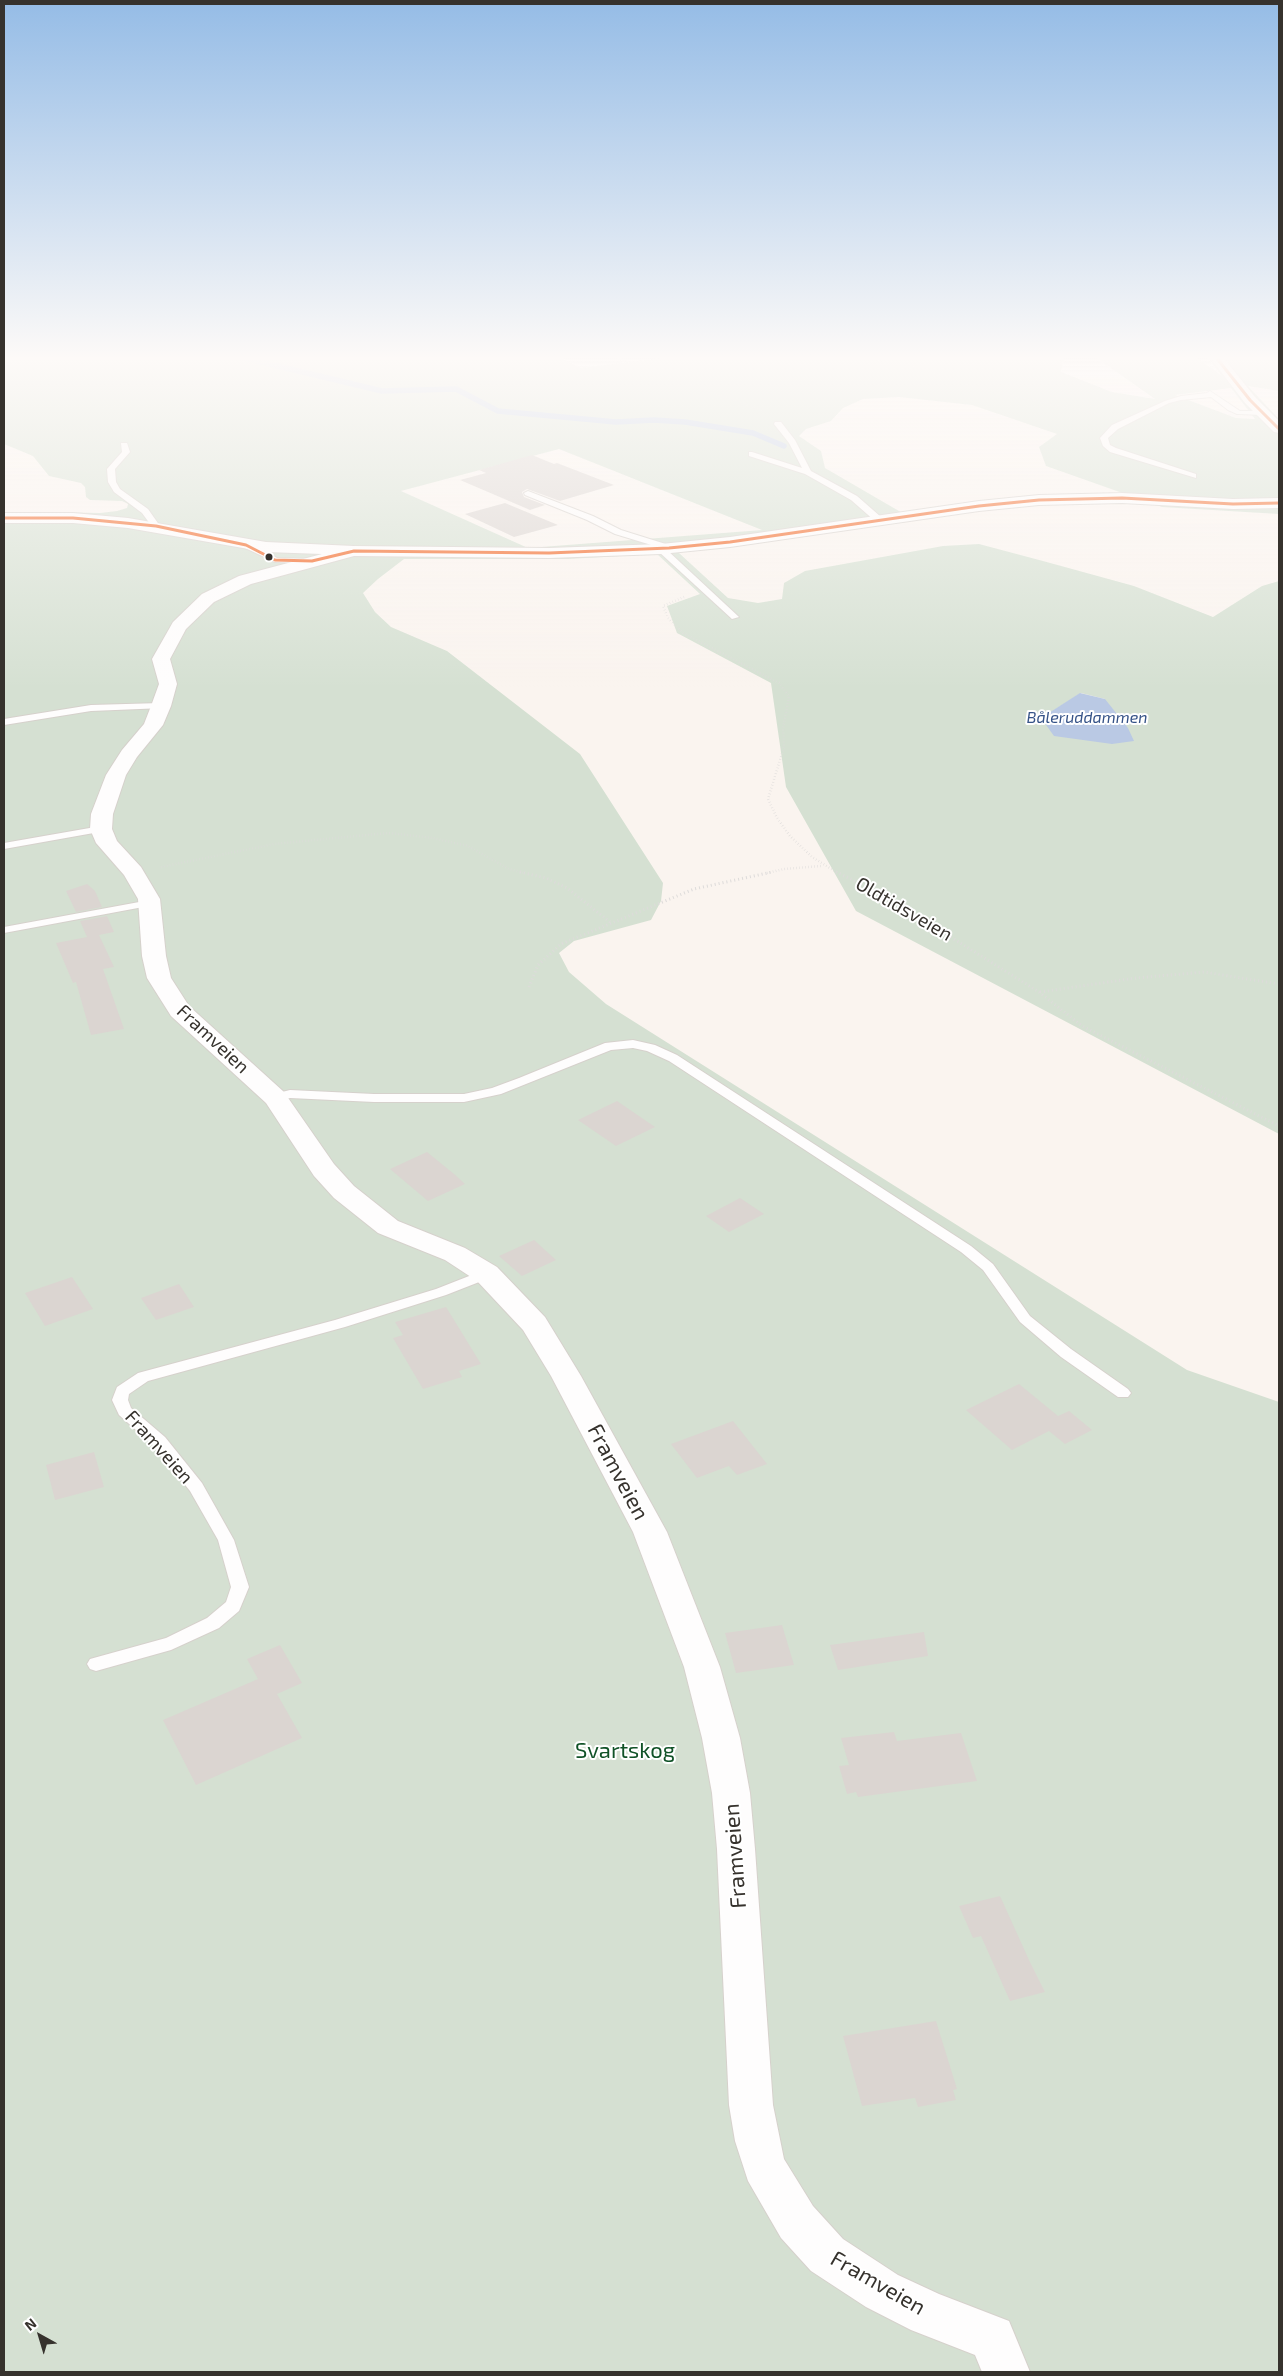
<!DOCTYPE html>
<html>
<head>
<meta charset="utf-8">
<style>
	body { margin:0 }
	#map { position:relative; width:1283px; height:2376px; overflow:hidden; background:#faf4ef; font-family:"Exo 2",sans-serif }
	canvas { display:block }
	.frame { position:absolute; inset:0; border:5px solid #36322d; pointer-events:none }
	.north { position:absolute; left:15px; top:2311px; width:50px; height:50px; -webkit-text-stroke:4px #fff; paint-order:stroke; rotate:321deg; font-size:14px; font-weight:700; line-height:20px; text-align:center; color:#36322d }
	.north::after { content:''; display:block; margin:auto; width:18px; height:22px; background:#36322d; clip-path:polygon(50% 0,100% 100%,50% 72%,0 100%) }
</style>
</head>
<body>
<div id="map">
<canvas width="1283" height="2376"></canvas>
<div class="frame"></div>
<div class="north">N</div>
</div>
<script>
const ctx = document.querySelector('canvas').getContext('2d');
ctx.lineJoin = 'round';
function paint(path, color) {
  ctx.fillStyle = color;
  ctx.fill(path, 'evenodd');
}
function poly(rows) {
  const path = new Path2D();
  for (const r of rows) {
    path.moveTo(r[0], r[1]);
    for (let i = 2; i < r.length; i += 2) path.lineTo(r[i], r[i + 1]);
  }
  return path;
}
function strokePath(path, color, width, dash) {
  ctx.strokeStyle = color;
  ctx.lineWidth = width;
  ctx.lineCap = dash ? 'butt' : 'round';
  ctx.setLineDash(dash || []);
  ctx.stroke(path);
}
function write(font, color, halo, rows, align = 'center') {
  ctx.font = font + ' "Exo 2",sans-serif';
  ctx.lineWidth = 4;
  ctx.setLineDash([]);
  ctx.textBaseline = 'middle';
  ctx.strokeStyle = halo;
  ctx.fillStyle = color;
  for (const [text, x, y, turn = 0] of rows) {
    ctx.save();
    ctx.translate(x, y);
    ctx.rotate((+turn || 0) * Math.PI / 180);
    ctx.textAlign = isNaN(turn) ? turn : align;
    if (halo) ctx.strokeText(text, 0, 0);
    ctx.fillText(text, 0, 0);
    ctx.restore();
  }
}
paint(poly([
	[4,356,558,356,580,368,680,356,1064,356,1061,372,1112,392,1155,399,1094,356,1194,356,1221,375,1207,356,1279,356,1279,391,1248,386,1279,419,1279,514,1162,507,1046,466,1039,447,1057,434,972,405,899,397,863,399,843,408,831,421,806,429,799,436,821,451,825,468,911,518,695,548,679,553,728,598,758,603,782,599,784,583,805,571,943,546,979,544,1043,561,1134,586,1213,617,1262,586,1279,581,1279,1134,856,911,786,787,771,683,677,633,667,606,700,594,657,554,568,559,404,559,378,579,363,593,375,612,391,627,447,651,580,754,663,883,661,901,651,920,574,941,559,953,569,972,606,1004,1187,1370,1279,1402,1279,2372,4,2372,4,514,51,512,100,513,117,511,127,508,128,504,122,501,90,500,86,497,85,487,81,483,49,476,33,456,4,444],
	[1231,388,1255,419,1236,418,1175,395],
	[559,449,762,530,528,548,401,491],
	[1081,693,1105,699,1042,718]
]), '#d5e0d2');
paint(poly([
	[1080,693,1105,699,1128,728,1134,741,1112,744,1054,736,1041,718]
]), '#bac9e4');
strokePath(poly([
	[236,356,382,391,456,389,498,411,616,422,654,420,685,422,753,433,784,446]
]), '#bac9e4', 5.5);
paint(poly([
	[532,455,554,464,557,463,614,485,560,501,527,489,522,492,524,497,545,505,530,510,460,480,486,473,479,470],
	[505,503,558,525,514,537,465,514],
	[87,884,95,891,102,907,76,912,66,891],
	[107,916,114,932,99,935,114,967,103,969,124,1029,91,1035,76,982,73,983,56,943,87,937,80,921],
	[617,1101,655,1127,616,1146,578,1120],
	[427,1152,454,1174,465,1184,428,1201,390,1169],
	[740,1198,764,1214,729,1232,706,1216],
	[534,1240,556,1260,522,1276,499,1256],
	[72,1277,93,1309,45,1326,25,1293],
	[179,1284,194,1307,156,1320,141,1298],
	[446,1307,481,1364,459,1371,462,1377,423,1389,393,1338,403,1335,395,1322],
	[1019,1384,1058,1416,1069,1411,1092,1430,1065,1444,1049,1431,1012,1450,966,1410],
	[733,1421,767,1464,737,1475,729,1466,697,1478,671,1444],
	[94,1452,104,1487,55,1500,46,1465],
	[782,1625,794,1665,736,1673,725,1633],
	[924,1632,928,1656,838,1670,830,1645],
	[280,1645,302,1683,277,1694,302,1738,196,1785,163,1720,258,1679,247,1659],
	[894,1732,897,1741,961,1733,977,1781,858,1797,856,1792,847,1794,839,1766,849,1765,841,1738],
	[1000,1896,1029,1960,1045,1992,1010,2001,981,1936,973,1938,959,1906],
	[936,2021,957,2089,953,2090,956,2100,918,2107,915,2098,862,2106,843,2036]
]), '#dbd5d1');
const lane = poly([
	[1210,391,1240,411,1263,411,1267,413,1263,415,1237,414,1228,410,1211,397,1181,400,1169,403,1118,429,1108,438,1110,445,1116,448,1196,474,1196,478,1110,452,1103,446,1100,438,1112,425,1165,401,1181,396,1207,393,1210,391],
	[775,422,781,422,795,440,811,471,857,496,881,517,881,521,875,521,851,500,805,474,749,456,749,452,752,452,802,468,789,443,774,424,775,422],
	[121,443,127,443,130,452,115,469,116,482,120,489,148,509,160,526,159,528,153,528,142,513,114,492,108,482,107,469,122,452,121,443],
	[528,491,593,516,621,530,672,546,672,550,667,550,739,617,732,619,658,551,658,547,615,534,587,520,525,495,524,493,528,491],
	[243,543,249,543,277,558,312,559,316,561,312,563,275,562,243,547,243,543],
	[161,703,166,706,164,708,91,711,4,725,4,719,91,705,161,703],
	[101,826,106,829,105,831,4,849,4,843,101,826],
	[150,900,154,901,154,905,4,933,4,927,150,900],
	[633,1040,655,1045,677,1055,971,1246,993,1264,1030,1316,1071,1349,1128,1389,1131,1393,1128,1397,1118,1397,1061,1357,1020,1322,983,1270,961,1252,669,1061,647,1051,633,1048,611,1050,501,1094,464,1102,374,1102,290,1098,275,1102,269,1098,270,1095,290,1090,374,1094,464,1094,492,1088,519,1078,605,1043,633,1040],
	[487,1269,492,1271,494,1274,492,1277,446,1295,345,1327,148,1381,129,1394,128,1400,131,1408,165,1437,202,1483,234,1540,249,1587,239,1611,219,1628,171,1650,96,1671,90,1669,87,1664,90,1659,166,1638,207,1618,226,1602,231,1587,218,1540,190,1491,153,1445,119,1415,112,1400,117,1387,138,1373,335,1320,436,1289,487,1269]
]);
const street = poly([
	[1209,356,1222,356,1255,397,1279,421,1279,433,1274,432,1245,403,1209,356],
	[1122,493,1233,499,1279,498,1279,508,1233,509,1122,503,1039,505,979,511,730,547,661,554,549,558,354,556,251,584,214,602,186,629,170,659,177,684,171,706,163,725,137,757,126,775,113,814,112,829,117,841,141,867,160,899,166,956,171,978,189,1006,284,1092,334,1164,354,1186,398,1221,465,1248,497,1267,545,1317,581,1376,667,1532,720,1667,740,1738,750,1793,755,1849,773,2105,784,2159,813,2206,843,2239,898,2275,939,2294,1009,2321,1030,2372,982,2372,975,2355,911,2330,866,2307,811,2271,781,2238,748,2181,735,2141,729,2105,717,1849,712,1793,702,1738,684,1667,633,1532,551,1376,523,1330,477,1281,445,1260,378,1233,334,1198,314,1176,266,1103,171,1016,147,978,142,956,138,899,124,875,96,843,90,829,91,814,106,775,122,750,144,724,151,706,159,684,152,659,173,622,202,594,239,576,322,554,266,552,128,528,73,523,4,523,4,513,73,513,128,518,266,542,354,546,549,548,661,544,730,537,979,501,1039,495,1122,493]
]);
strokePath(lane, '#d6d1cc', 2);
strokePath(street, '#d6d1cc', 2);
strokePath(poly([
	[611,356,764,411],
	[859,356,928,370,964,384,1006,395,1099,414],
	[4,431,24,447,91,473]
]), '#dddbda', 2, [0.5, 2]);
strokePath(poly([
	[684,597,663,606,668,618,683,633,779,683,789,696,783,728,784,747,768,799,777,818,790,836,812,857,838,873],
	[161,867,274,844,388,833,433,838,468,846,509,869,525,873],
	[767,873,784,869,822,866]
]), '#dddbda', 2.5, [0.5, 2.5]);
strokePath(poly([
	[520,872,546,878,567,888,610,922],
	[836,872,880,893,1039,992,1082,1026,1279,1126],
	[529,987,538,965,561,944,694,889,772,872],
	[1040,992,1136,978,1204,972,1279,984]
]), '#dddbda', 3, [1, 3]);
paint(lane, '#fefdfd');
paint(street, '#fefdfd');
strokePath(poly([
	[1215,356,1250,400,1279,429],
	[4,518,73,518,156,526,246,545,275,560,312,561,354,551,549,553,669,548,730,542,979,506,1039,500,1122,498,1233,504,1279,503]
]), '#f26522', 3);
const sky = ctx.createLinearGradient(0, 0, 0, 689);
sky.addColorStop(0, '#95bce6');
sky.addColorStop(0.52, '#fdfaf8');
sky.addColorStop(1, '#fdfaf800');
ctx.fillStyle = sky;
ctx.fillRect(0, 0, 1283, 689);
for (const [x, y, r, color] of [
	[269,557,4.5,"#36322d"]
]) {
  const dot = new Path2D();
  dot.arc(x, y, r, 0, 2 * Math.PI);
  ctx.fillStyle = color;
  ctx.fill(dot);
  strokePath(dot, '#fff', 2);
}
write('italic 16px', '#355287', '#fff', [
	["Båleruddammen",1087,718]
]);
write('19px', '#36322d', '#fff', [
	["Oldtidsveien",904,909,30],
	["Framveien",213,1039,43],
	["Framveien",159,1447,48]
]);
write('22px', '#36322d', '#fff', [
	["Framveien",618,1472,62],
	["Framveien",735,1856,-94],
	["Framveien",878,2283,30]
]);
write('22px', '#105227', '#fff', [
	["Svartskog",625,1751]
]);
</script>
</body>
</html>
